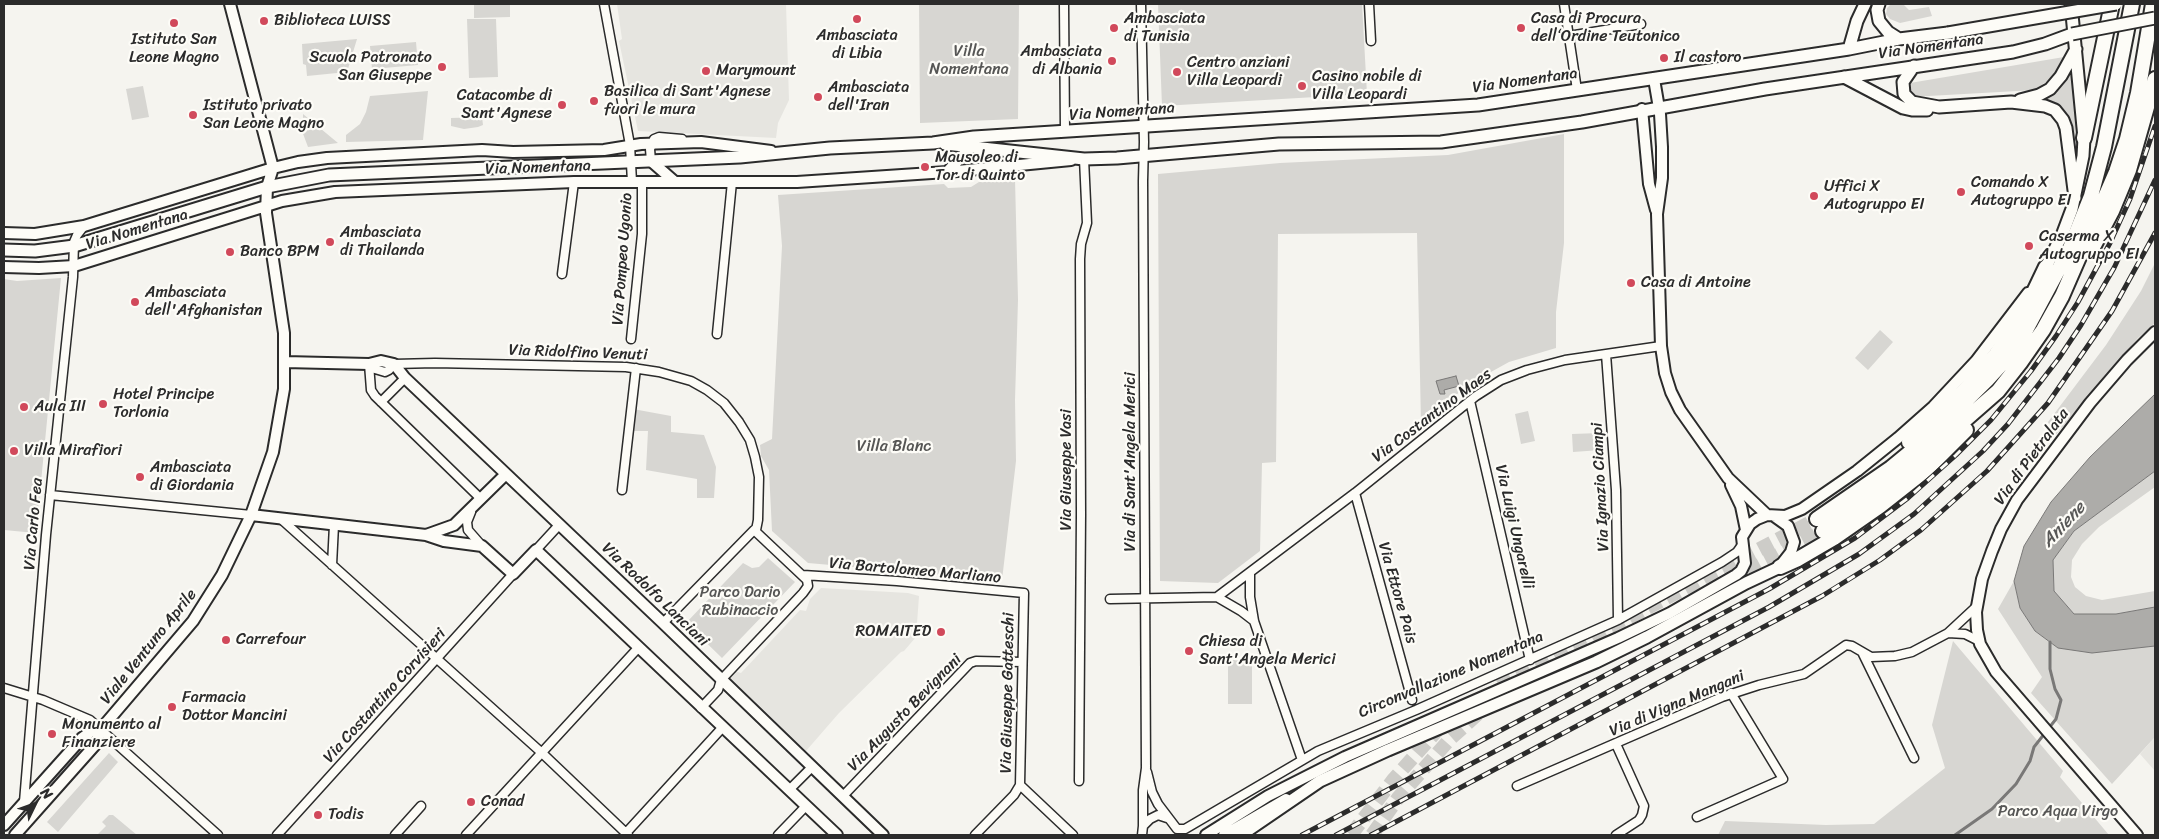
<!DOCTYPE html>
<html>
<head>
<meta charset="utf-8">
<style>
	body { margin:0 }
	#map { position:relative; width:2159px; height:839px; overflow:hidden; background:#f5f4ef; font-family:Sriracha,sans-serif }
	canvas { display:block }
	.frame { position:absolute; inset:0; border:5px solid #2b2b2b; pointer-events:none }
	.north { position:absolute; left:10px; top:779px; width:50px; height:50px; -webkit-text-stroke:4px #fdfcf7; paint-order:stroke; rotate:48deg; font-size:14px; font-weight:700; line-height:20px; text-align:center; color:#2b2b2b }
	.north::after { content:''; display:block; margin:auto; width:18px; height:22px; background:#2b2b2b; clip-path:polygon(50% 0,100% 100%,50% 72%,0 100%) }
</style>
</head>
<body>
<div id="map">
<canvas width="2159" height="839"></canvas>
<div class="frame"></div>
<div class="north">N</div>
</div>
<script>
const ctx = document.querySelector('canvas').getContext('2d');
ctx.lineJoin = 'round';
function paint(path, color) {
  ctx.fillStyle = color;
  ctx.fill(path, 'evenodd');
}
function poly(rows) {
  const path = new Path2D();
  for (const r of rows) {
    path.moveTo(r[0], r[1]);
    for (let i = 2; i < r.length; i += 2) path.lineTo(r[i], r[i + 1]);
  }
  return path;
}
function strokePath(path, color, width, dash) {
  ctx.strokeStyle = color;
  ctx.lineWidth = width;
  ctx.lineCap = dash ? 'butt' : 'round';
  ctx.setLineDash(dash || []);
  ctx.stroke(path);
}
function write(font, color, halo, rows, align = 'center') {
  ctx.font = font + ' Sriracha,sans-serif';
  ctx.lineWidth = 4.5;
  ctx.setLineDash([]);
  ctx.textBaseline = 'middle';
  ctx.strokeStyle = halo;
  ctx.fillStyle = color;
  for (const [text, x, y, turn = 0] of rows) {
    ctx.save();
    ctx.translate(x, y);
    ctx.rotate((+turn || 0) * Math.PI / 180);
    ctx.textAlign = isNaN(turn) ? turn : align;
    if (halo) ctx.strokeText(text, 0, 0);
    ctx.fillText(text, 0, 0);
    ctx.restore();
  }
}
paint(poly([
	[617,4,786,4,789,100,778,123,776,138,638,131,619,41,622,39],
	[821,588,908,593,919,596,916,637,904,651,901,652,839,713,806,751,729,680,730,676,734,671,741,673,800,610,806,611,810,599],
	[2155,737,2155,771,2140,754]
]), '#e6e5e0');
paint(poly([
	[474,4,510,4,510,17,474,18],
	[919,4,1019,4,1018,119,920,123],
	[1158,4,1362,4,1367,94,1162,106],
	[1903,4,1909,10,1929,7,1932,16,1900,23,1890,19,1886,14,1887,8,1890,5],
	[467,19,496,19,498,77,469,78],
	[357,39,347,72,307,76,306,65,303,64,302,44],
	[416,42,418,65,372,69,370,46],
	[2064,57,2058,73,2035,90,1911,97,1910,83],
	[2071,70,2077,123,2078,156,2075,156,2072,124,2068,114,2057,104,2041,99,2058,88],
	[143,86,149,117,132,120,126,89],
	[428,91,423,140,346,142,346,135,360,124,366,112,370,96],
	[303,114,338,143,308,147,299,123,303,122],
	[482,117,483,125,478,127,464,129,451,126,451,118],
	[1564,134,1564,243,1556,312,1556,348,1509,362,1471,383,1421,423,1417,233,1278,234,1276,462,1262,463,1260,551,1218,583,1160,581,1158,174,1280,163,1448,155],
	[1015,179,1018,300,1015,400,1016,461,1002,580,808,563,772,531,769,470,761,456,760,445,772,439,782,246,778,195,944,184,948,188,971,187,979,182],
	[2155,263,2155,323,2138,338,2054,437,2048,422,2106,345,2141,291],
	[61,278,36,533,4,530,4,279,17,281],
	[1880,330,1893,342,1868,370,1855,358],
	[633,409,671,416,671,432,704,435,716,467,714,498,697,498,697,479,646,470,648,431,632,431],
	[1528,411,1535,441,1521,444,1515,414],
	[1600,433,1601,450,1573,452,1572,434],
	[2155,471,2155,487,2099,527,2082,544,2072,560,2071,577,2075,587,2086,596,2102,600,2155,591,2155,607,2116,614,2074,614,2054,591,2053,560,2074,531],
	[768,558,795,582,722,658,686,623,743,563,752,568,759,567],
	[2014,581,2020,608,2035,631,2058,648,2155,646,2155,737,2112,784,2031,693,2042,677,1998,609],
	[1953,641,2063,771,2060,777,2109,835,1718,835,1725,821,1826,825,1874,824,1945,768,1932,725],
	[1228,660,1252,660,1252,704,1228,704],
	[109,753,118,762,58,832,47,822],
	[109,815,113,815,137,835,97,835,106,826,102,822]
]), '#d7d6d2');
const water = poly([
	[1456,376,1459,386,1444,390,1445,394,1440,394,1436,381,1456,376],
	[2155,394,2155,471,2074,531,2053,560,2054,591,2074,614,2116,614,2155,607,2155,646,2092,653,2058,648,2035,631,2020,608,2014,581,2024,546,2051,502,2090,457,2155,394]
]);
paint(water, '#adaca9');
strokePath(water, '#797877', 1);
strokePath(poly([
	[1955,835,1992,809,2016,784,2030,761,2034,747,2056,719,2061,700,2055,689,2050,669,2050,642]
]), '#797877', 3);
strokePath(poly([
	[1729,581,1823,531],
	[1530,685,1586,656],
	[1499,686,1817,519],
	[1351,835,1393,780,1443,724,1465,705],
	[1372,835,1398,798,1450,739,1480,712]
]), '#cdccc8', 14, [14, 7]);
const minor = poly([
	[604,4,630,145,632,182],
	[1064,4,1065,132],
	[1141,4,1144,142,1143,181,1146,768,1143,790,1143,826],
	[1369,4,1371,41],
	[1564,4,1577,90],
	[1569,36,1641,24],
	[651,161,650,149,654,139,659,137,682,139],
	[562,274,574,182],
	[717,334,732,182],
	[631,339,642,234,642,182],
	[1606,354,1616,490,1618,620],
	[369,364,375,369,385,372,389,370,394,364,435,363,626,367,659,372,691,381,707,390,724,403,739,422,750,440,755,457,759,477,758,520,756,530],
	[369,364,371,390,375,396,481,499],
	[1470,401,1530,660],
	[381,402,405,378],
	[622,490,636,368],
	[1355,493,1412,700],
	[50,495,251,515],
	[471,512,467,522,468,530,482,546],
	[281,519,542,753,628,835],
	[536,550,559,525],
	[332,565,334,525],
	[1250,573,1250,597,1254,621,1302,760],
	[803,575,897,581,1024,593,1020,785,1014,795,975,835],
	[1217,597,1241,611,1254,621],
	[1110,599,1217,597,1355,493,1476,396,1501,380,1527,370,1565,360,1661,346],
	[663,623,754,530,807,580,808,586,803,593,721,680,718,690,701,708],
	[1948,633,1965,634,1979,641],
	[1863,654,1914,758],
	[4,688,43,700,90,720,218,835],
	[1147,772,1152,792,1158,804,1177,829,1185,829,1318,751,1416,710,1618,620,1722,562,1737,552,1742,545],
	[1079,781,1081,514,1080,259,1081,244,1087,223,1084,159],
	[1020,785,1073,835],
	[1517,786,1722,697,1759,685,1804,674,1846,645,1852,646,1871,657,1895,656,1912,652,1948,633,1976,607],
	[789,790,812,767],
	[843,796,970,663,976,661,1022,662],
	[24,802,46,535,73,277,74,242,77,235,84,226],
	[1697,817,1783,779,1731,693],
	[626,833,722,728],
	[277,835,513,574],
	[395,835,421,806],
	[466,835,638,648],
	[778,835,806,806],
	[1142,835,1143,826,1150,819,1158,815,1167,818],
	[1616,835,1639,820,1642,815,1644,806,1616,744]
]);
const tertiary = poly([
	[230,4,273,168],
	[1654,79,1660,114,1662,147,1662,178,1657,214,1661,346,1665,373,1671,392,1680,410,1728,478,1767,515],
	[1642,109,1649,184,1656,210],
	[651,161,675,182],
	[947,172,970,148],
	[4,233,35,234,84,226,273,168,298,162,327,158,482,150,513,152,604,150,641,144,701,142,771,151],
	[4,267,39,268,74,266,282,201,335,192,574,182,797,182,947,172,1071,160],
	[285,362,369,364,381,361,394,364,405,378,663,623,883,835],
	[1731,485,1741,506,1746,530],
	[251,515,426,535,444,541,482,546,513,574,536,550,837,835],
	[1774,516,1788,526,1794,542,1791,552,1780,566],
	[426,535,454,525,506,474],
	[4,825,82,738,93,730,101,729],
	[15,835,95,745,101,729,193,621,222,575,251,515,273,452,284,389,284,333,266,213,267,187,273,168],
	[1206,835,1268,796,1345,757,1618,638,1670,613,1736,575,1741,571,1745,563,1742,537,1750,524,1757,519,1767,515,1785,516,1802,509,1857,471,1898,438,1933,407,1976,361,2028,293],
	[1224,835,1286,799],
	[2137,835,1996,672,1980,644,1977,630,1976,612,1982,579,1992,551,2001,529,2017,500,2090,403,2127,360,2155,332]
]);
const secondary = poly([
	[1879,4,1877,10,1879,21,1888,32,1899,39],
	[1849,49,1857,21,1865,4],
	[1914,66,1903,82,1904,94,1912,102,1939,107,2011,102,2045,106,2055,110,2063,120,2066,128,2075,198],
	[1844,77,1903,108,1912,110,1927,110],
	[2020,100,2039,95,2050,89,2061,76,2076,49],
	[945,144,1084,159,1117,158,1279,144,1441,142,1582,122,1765,89,2013,52,2045,44,2072,34],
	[4,250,35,251,74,246,267,187,329,175,740,157,830,148,933,143,974,137,1478,105,1849,49,1899,39,1948,33],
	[2046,267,2063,233,2072,209,2083,156,2084,138,2071,4],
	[1241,835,1320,781,1388,750,1596,662,1647,637,1746,583,1780,567]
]);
const trunk = poly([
	[2084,138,2112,4],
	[2092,249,2112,211,2129,170,2155,79],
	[1909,442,1962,393,1996,354,2024,313,2046,267],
	[1817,519,1891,468,1930,436,1987,380,2007,358,2026,330,2070,248,2091,196,2104,147,2132,4],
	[1823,531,1909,469,1998,391,2020,363,2043,330,2062,296,2116,172,2127,139,2138,93,2153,4],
	[1780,567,1798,559,1834,538,1880,506,1927,469,1966,430]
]);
strokePath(minor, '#2b2b2b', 11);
strokePath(tertiary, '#2b2b2b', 14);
strokePath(secondary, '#2b2b2b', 15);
strokePath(trunk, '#2b2b2b', 18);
strokePath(minor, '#fdfcf7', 8);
strokePath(tertiary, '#fdfcf7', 10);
strokePath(secondary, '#fdfcf7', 11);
strokePath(trunk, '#fdfcf7', 14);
const rail = poly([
	[1302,835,1769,589,1855,538,1908,498,1956,455,1991,420,2031,371,2056,336,2078,302,2110,243,2130,199,2155,126],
	[1336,835,1769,607,1859,554,1914,514,1983,451,2008,424,2059,358,2081,325,2114,268,2155,180],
	[1371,835,1822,596,1880,560,1921,530,1987,471,2048,403,2112,311,2155,233]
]);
strokePath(rail, '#2b2b2b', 5);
strokePath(rail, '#fdfcf7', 3, [9]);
const secondaryBridge = poly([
	[1948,33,2116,4],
	[2072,34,2155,18]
]);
strokePath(secondaryBridge, '#2b2b2b', 15, []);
strokePath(secondaryBridge, '#fdfcf7', 11);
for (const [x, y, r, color] of [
	[857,19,5,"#d1495b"],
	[264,21,5,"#d1495b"],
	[174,23,5,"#d1495b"],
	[1114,28,5,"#d1495b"],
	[1521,28,5,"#d1495b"],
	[1664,58,5,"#d1495b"],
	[1112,61,5,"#d1495b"],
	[442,67,5,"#d1495b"],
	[706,71,5,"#d1495b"],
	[1177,72,5,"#d1495b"],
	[1302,86,5,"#d1495b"],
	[818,97,5,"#d1495b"],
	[594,101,5,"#d1495b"],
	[562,105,5,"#d1495b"],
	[193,115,5,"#d1495b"],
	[925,167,5,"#d1495b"],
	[1961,192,5,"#d1495b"],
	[1814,196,5,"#d1495b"],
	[330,242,5,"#d1495b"],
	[2029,246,5,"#d1495b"],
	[230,252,5,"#d1495b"],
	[1631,283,5,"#d1495b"],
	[135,302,5,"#d1495b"],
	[103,404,5,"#d1495b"],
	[24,407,5,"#d1495b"],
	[14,451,5,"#d1495b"],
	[140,477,5,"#d1495b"],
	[941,632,5,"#d1495b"],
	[226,640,5,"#d1495b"],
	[1189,651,5,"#d1495b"],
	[172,707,5,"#d1495b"],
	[52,734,5,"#d1495b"],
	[471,802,5,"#d1495b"],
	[318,815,5,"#d1495b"]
]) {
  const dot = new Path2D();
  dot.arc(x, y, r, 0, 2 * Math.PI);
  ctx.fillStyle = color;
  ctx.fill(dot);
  strokePath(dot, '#fdfcf7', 2);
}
write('16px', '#2b2b2b', '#fdfcf7', [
	["Ambasciata",1124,19],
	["di Tunisia",1124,37],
	["Casa di Procura",1531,19],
	["dell‘Ordine Teutonico",1531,37],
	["Biblioteca LUISS",274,21],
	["Ambasciata",857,36,"center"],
	["di Libia",857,54,"center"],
	["Istituto San",174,40,"center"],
	["Leone Magno",174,58,"center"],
	["Ambasciata",1102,52,"right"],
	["di Albania",1102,70,"right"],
	["Scuola Patronato",432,58,"right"],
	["San Giuseppe",432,76,"right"],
	["Il castoro",1674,58],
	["Centro anziani",1187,63],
	["Villa Leopardi",1187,81],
	["Marymount",716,71],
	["Casino nobile di",1312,77],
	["Villa Leopardi",1312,95],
	["Ambasciata",828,88],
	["dell'Iran",828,106],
	["Basilica di Sant'Agnese",604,92],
	["fuori le mura",604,110],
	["Catacombe di",552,96,"right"],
	["Sant'Agnese",552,114,"right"],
	["Istituto privato",203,106],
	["San Leone Magno",203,124],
	["Mausoleo di",935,158],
	["Tor di Quinto",935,176],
	["Comando X",1971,183],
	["Autogruppo EI",1971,201],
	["Uffici X",1824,187],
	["Autogruppo EI",1824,205],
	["Ambasciata",340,233],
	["di Thailanda",340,251],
	["Caserma X",2039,237],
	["Autogruppo EI",2039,255],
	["Banco BPM",240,252],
	["Casa di Antoine",1641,283],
	["Ambasciata",145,293],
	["dell'Afghanistan",145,311],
	["Hotel Principe",113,395],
	["Torlonia",113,413],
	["Aula III",34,407],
	["Villa Mirafiori",24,451],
	["Ambasciata",150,468],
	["di Giordania",150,486],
	["ROMAITED",931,632,"right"],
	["Carrefour",236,640],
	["Chiesa di",1199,642],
	["Sant'Angela Merici",1199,660],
	["Farmacia",182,698],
	["Dottor Mancini",182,716],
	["Monumento al",62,725],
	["Finanziere",62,743],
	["Conad",481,802],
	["Todis",328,815]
], 'left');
write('16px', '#2b2b2b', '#fdfcf7', [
	["Via Nomentana",1931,47,-8],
	["Via Nomentana",1525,81,-8],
	["Via Nomentana",1122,112,-4],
	["Via Nomentana",538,168,-2],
	["Via Nomentana",137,230,-17],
	["Via Pompeo Ugonio",623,259,-86],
	["Via Ridolfino Venuti",578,353,2],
	["Via Costantino Maes",1432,416,-37],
	["Via di Pietralata",2032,457,-54],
	["Via di Sant'Angela Merici",1131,462,-90],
	["Via Giuseppe Vasi",1067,470,-90],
	["Via Ignazio Ciampi",1601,487,-93],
	["Via Carlo Fea",34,524,-85],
	["Via Luigi Ungarelli",1514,527,77],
	["Via Bartolomeo Marliano",915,571,5],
	["Via Ettore Pais",1397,593,74],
	["Via Rodolfo Lanciani",655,595,44],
	["Viale Ventuno Aprile",149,647,-51],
	["Circonvallazione Nomentana",1451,675,-23],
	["Via Giuseppe Gatteschi",1008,693,-89],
	["Via Costantino Corvisieri",385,696,-48],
	["Via di Vigna Mangani",1677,704,-23],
	["Via Augusto Bevignani",905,713,-46]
]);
write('16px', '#565655', '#fdfcf7', [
	["Villa",969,52],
	["Nomentana",969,70],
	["Villa Blanc",894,447],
	["Parco Dario",740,593],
	["Rubinaccio",740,611],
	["Parco Aqua Virgo",2058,812]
]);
write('italic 18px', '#585857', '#fdfcf7', [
	["Aniene",2064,525,-47]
]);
</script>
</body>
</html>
